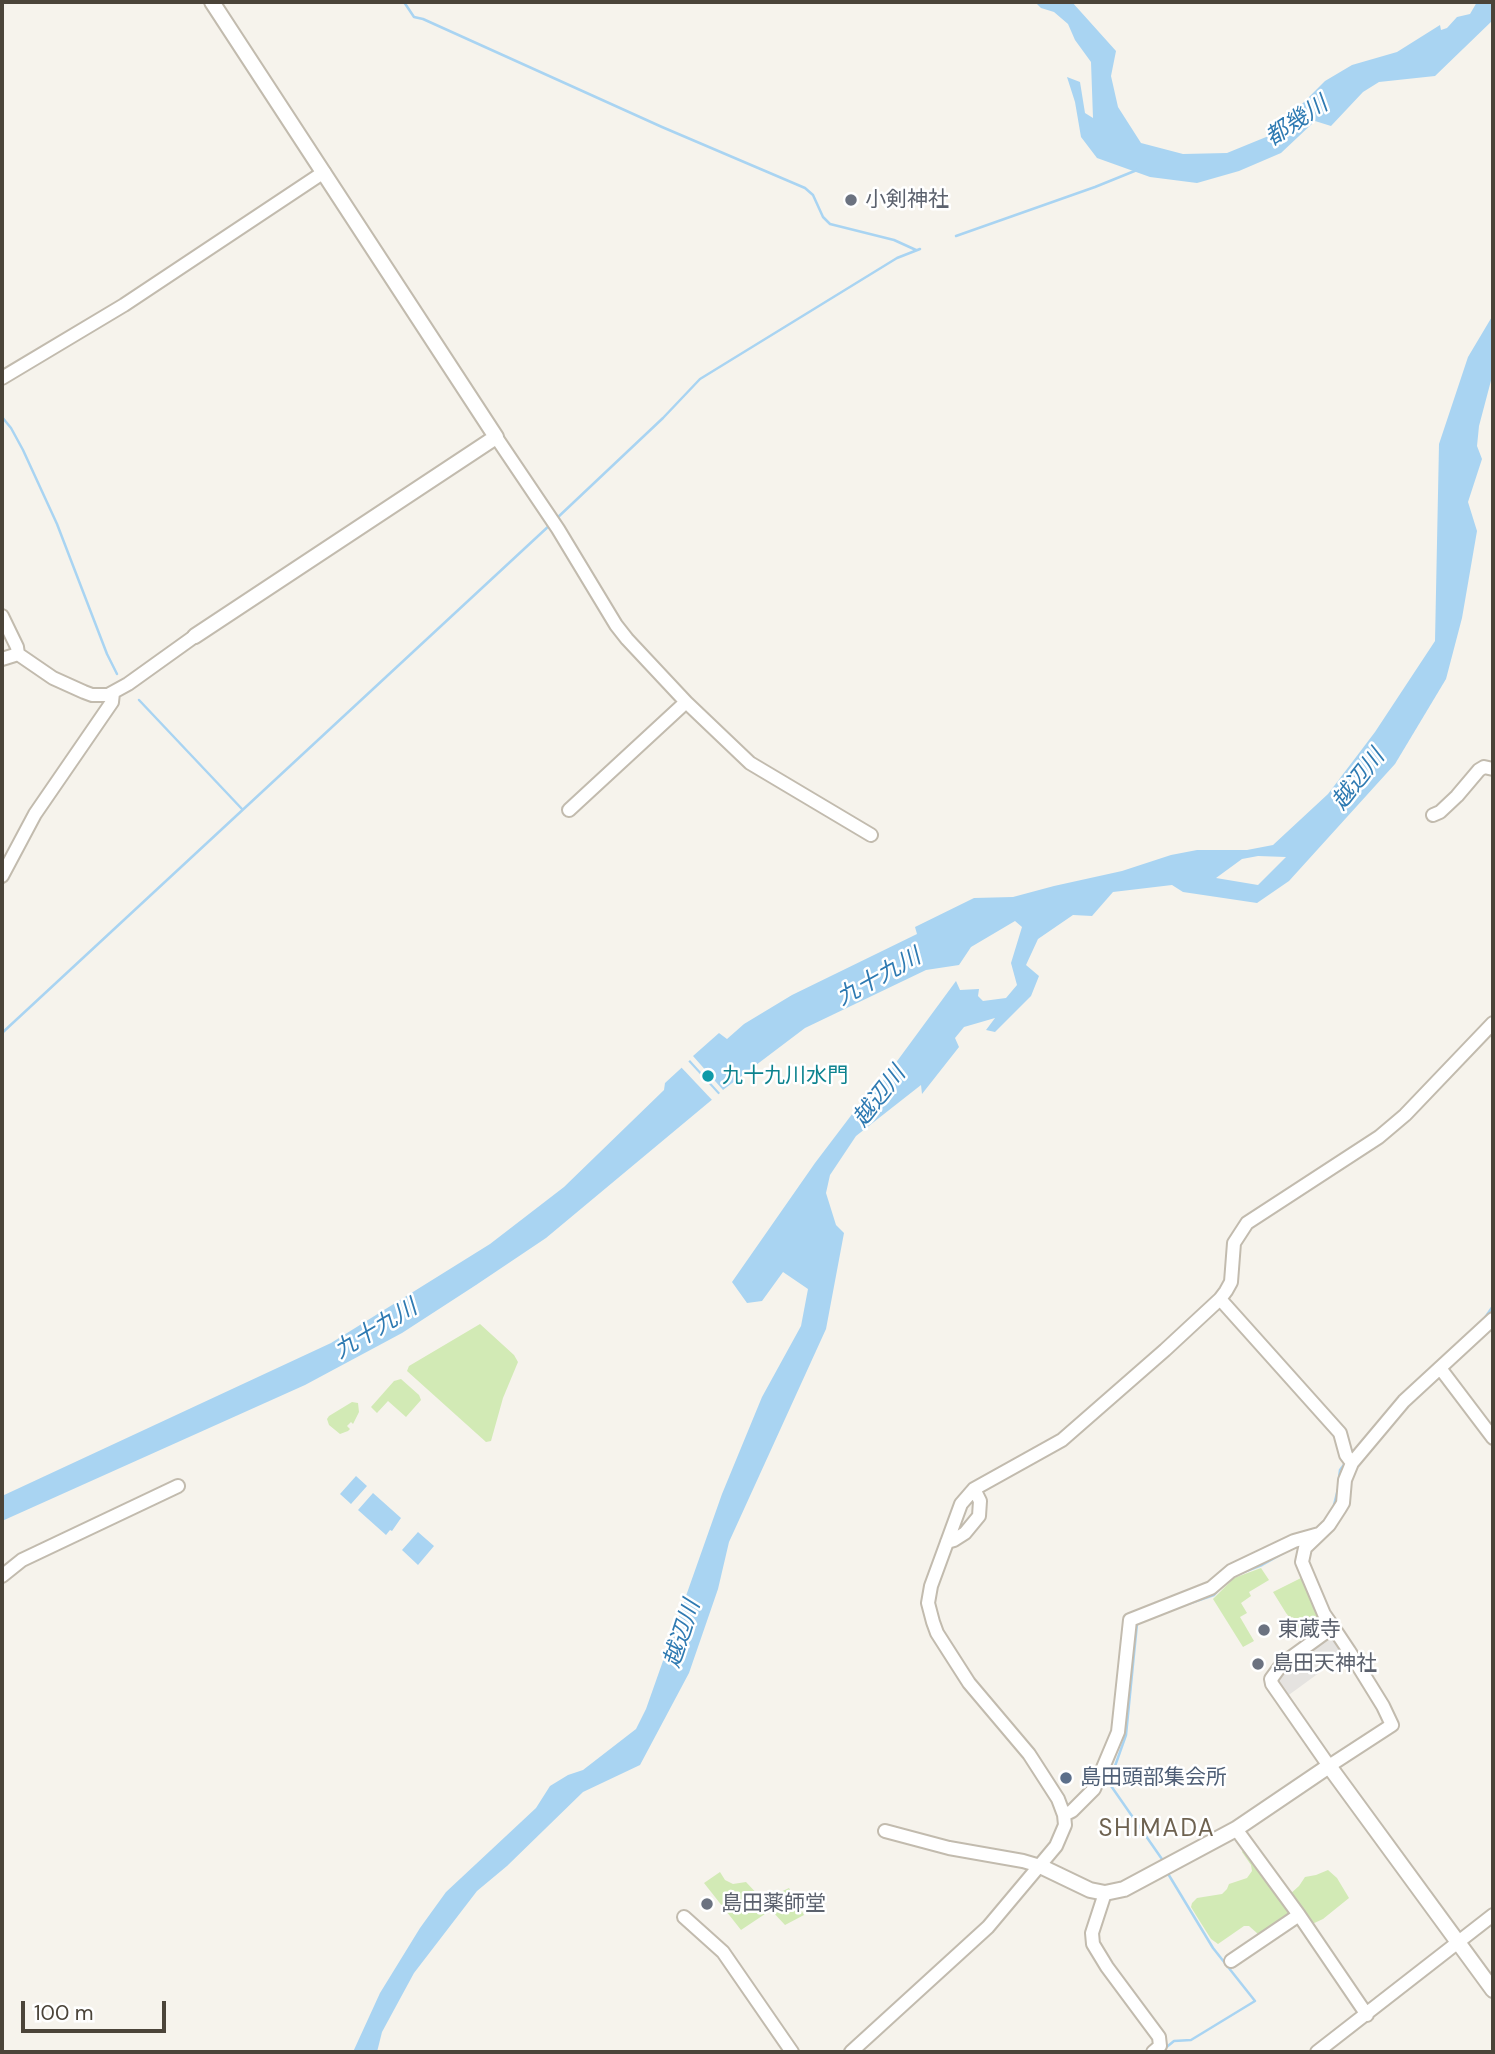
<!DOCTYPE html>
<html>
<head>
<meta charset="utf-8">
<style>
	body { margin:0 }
	#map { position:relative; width:1495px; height:2054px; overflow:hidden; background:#f6f3ec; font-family:"DM Sans",sans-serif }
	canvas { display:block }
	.frame { position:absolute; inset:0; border:4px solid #4b4439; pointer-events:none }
	.scale { position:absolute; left:21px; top:2001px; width:145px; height:32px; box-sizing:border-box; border:4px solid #4b4439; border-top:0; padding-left:9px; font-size:21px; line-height:24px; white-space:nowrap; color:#4b4439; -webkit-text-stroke:5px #fff; paint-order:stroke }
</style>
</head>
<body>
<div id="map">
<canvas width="1495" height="2054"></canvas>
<div class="frame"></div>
<div class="scale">100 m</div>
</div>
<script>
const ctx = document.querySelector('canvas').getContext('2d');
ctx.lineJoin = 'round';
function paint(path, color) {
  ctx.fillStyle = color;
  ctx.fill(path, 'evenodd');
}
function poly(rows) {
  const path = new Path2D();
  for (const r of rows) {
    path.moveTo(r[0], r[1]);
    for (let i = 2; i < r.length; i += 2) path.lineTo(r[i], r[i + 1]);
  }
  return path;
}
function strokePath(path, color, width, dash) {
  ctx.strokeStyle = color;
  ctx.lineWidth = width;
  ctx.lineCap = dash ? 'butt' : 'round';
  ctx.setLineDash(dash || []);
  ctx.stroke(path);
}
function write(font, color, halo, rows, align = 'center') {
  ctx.font = font + ' "DM Sans","Noto Sans JP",sans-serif';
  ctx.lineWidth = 5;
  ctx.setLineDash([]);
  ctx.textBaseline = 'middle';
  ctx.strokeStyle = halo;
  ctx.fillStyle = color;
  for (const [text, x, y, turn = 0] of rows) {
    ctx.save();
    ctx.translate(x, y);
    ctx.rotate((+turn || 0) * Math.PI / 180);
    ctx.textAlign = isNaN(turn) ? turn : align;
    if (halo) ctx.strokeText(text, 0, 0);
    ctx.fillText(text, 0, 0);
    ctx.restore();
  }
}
paint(poly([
	[480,1324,514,1355,518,1362,503,1398,491,1441,486,1442,407,1371,409,1366],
	[401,1379,419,1395,421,1400,406,1417,388,1401,377,1413,371,1407,394,1381],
	[352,1402,358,1403,359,1412,353,1424,351,1422,347,1426,350,1429,348,1431,340,1434,329,1425,327,1419,329,1416],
	[1261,1568,1269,1580,1249,1592,1251,1596,1241,1603,1247,1613,1240,1617,1254,1641,1243,1647,1213,1599,1234,1578],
	[1303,1577,1324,1621,1301,1632,1293,1617,1290,1618,1286,1613,1273,1592],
	[1245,1846,1289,1895,1299,1886,1305,1877,1316,1875,1328,1870,1337,1878,1349,1898,1323,1919,1310,1925,1304,1918,1258,1934,1249,1926,1244,1926,1218,1944,1211,1939,1199,1920,1191,1907,1192,1903,1197,1898,1222,1894,1227,1889,1229,1884,1247,1878,1252,1871,1251,1865,1242,1852],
	[720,1872,725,1880,733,1884,746,1882,761,1898,766,1899,789,1888,804,1915,785,1925,771,1910,741,1930,704,1883]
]), '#d2eab5');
paint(poly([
	[1329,1634,1333,1635,1345,1654,1286,1697,1276,1684,1279,1672]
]), '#e5e3e0');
paint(poly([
	[1035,2,1072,2,1116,51,1111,76,1118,107,1141,143,1183,154,1227,153,1271,135,1325,81,1352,65,1397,52,1440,25,1441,30,1447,28,1457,17,1470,14,1477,2,1493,2,1493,20,1435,76,1379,82,1363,92,1331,126,1315,121,1281,153,1239,171,1197,183,1150,177,1097,158,1081,137,1075,102,1067,77,1080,82,1085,113,1093,118,1091,62,1075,40,1068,24,1054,12,1041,8],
	[1493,315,1493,373,1479,426,1477,446,1482,459,1468,502,1477,531,1462,618,1446,679,1395,764,1289,881,1257,903,1183,892,1172,885,1113,892,1092,916,1073,915,1038,939,1026,965,1039,976,1031,996,995,1032,986,1030,995,1018,964,1027,955,1038,959,1047,922,1094,921,1085,856,1136,830,1175,826,1193,836,1225,844,1233,826,1329,729,1542,718,1589,689,1673,640,1765,583,1792,507,1866,477,1891,414,1973,382,2032,377,2052,353,2052,380,1993,420,1928,446,1892,536,1808,550,1786,568,1775,583,1770,636,1729,646,1709,722,1494,762,1397,801,1326,808,1289,783,1272,762,1301,747,1303,732,1282,815,1163,859,1105,867,1102,956,981,960,990,979,989,978,996,983,1001,1006,998,1017,985,1011,963,1022,927,1015,921,971,947,959,965,926,970,805,1028,723,1090,693,1056,719,1033,727,1039,744,1024,792,995,917,934,915,927,974,898,1013,897,1054,886,1122,871,1171,855,1197,850,1247,850,1273,845,1328,794,1375,732,1435,641,1439,444,1468,357],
	[1258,856,1286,857,1258,885,1216,878,1242,859],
	[690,1060,720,1093,546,1238,476,1285,402,1333,305,1385,2,1521,2,1496,331,1343,490,1244,564,1187,664,1090,665,1083],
	[356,1476,367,1486,351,1504,340,1494],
	[373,1493,401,1518,392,1531,390,1530,386,1535,358,1510],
	[418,1532,434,1546,418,1565,402,1550]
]), '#a9d4f2');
paint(poly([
	[687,1060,719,1095,713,1101,680,1066]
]), '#f6f3ec');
strokePath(poly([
	[404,2,414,17,423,19,662,127,805,188,813,195,823,217,830,224,894,240,916,250],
	[956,236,1095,187,1137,170],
	[2,417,11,428,23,450,57,524,107,654,117,674],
	[556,519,663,418,700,379,897,258,920,249],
	[139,700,242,809],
	[2,1033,551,524],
	[1482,1322,1493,1306],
	[1420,1379,1430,1369],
	[1339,1478,1340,1470,1346,1462],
	[1333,1509,1339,1485],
	[1241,1573,1262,1565,1289,1550],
	[1179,1607,1214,1595,1222,1586],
	[1137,1624,1126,1735,1109,1783,1164,1862],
	[1163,2050,1174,2041,1191,2040,1255,2001,1213,1948,1167,1872]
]), '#a9d4f2', 2.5);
const minor = poly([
	[2,378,124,305,324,172],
	[496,437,558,529,616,625,627,639,686,702,750,763,871,835],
	[2,616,17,647,18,654],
	[2,659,18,654,53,678,84,692,92,695,108,695,128,684,195,636],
	[569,810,686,702],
	[1433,815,1440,812,1457,796,1479,770,1484,767,1493,769],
	[2,876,35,814,112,702,113,693],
	[1220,1299,1340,1433,1346,1455,1352,1463],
	[1440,1368,1493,1438],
	[947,1542,954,1540,965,1533,979,1516,980,1501,974,1489],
	[2,1576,22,1560,178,1486],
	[1333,1627,1282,1664,1271,1679,1272,1684,1329,1766,1392,1725,1383,1706,1349,1651,1333,1627,1324,1614,1302,1562,1305,1548,1329,1525,1340,1508,1343,1503,1345,1480,1352,1463,1404,1401,1493,1319],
	[1064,1815,1072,1811,1094,1789,1118,1732,1130,1620,1211,1588,1231,1571,1294,1541,1319,1534],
	[1236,1829,1299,1915,1367,2015],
	[885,1831,949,1848,1023,1861,1040,1866],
	[1105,1893,1092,1933,1093,1944,1107,1967,1159,2037,1160,2046,1153,2052],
	[684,1917,723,1952,792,2052],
	[1231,1961,1299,1915],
	[851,2052,988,1927,1056,1846,1065,1825,1064,1815,1058,1799,1029,1754,969,1683,937,1633,933,1622,928,1603,931,1586,961,1504,974,1489,1062,1440,1165,1350,1220,1299,1226,1291,1231,1282,1234,1243,1247,1223,1379,1137,1405,1115,1493,1023],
	[1317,2052,1493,1915]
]);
const tertiary = poly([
	[195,636,496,437,212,2],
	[1040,1866,1090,1890,1105,1893,1124,1889,1236,1829,1329,1766,1493,1990]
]);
strokePath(minor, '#c2bbae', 16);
strokePath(tertiary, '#c2bbae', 18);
strokePath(minor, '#fff', 12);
strokePath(tertiary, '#fff', 14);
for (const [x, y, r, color] of [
	[851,200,7,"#6b7280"],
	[708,1076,7,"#0f9aa8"],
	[1264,1630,7,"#6b7280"],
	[1258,1664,7,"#6b7280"],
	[1066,1778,7,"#5c6f8a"],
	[707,1904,7,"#6b7280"]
]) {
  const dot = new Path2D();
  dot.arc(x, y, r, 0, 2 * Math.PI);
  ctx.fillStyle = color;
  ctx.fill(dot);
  strokePath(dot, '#fff', 2.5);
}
write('21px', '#5b616d', '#fff', [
	["小剣神社",865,200],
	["東蔵寺",1278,1630],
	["島田天神社",1272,1664],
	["島田薬師堂",721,1904]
], 'left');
write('21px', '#0d838f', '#fff', [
	["九十九川水門",722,1076]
], 'left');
write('21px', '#4e5e75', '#fff', [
	["島田頭部集会所",1080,1778]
], 'left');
write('italic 23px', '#2e7ab2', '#fff', [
	["都幾川",1297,122,-34],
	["越辺川",1359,780,-52],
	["九十九川",879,978,-29],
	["越辺川",880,1097,-52],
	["九十九川",376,1330,-31],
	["越辺川",683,1634,-72]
]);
ctx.letterSpacing = '2px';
write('24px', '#6e6250', '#fff', [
	["SHIMADA",1157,1830]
]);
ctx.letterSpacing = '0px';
</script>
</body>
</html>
